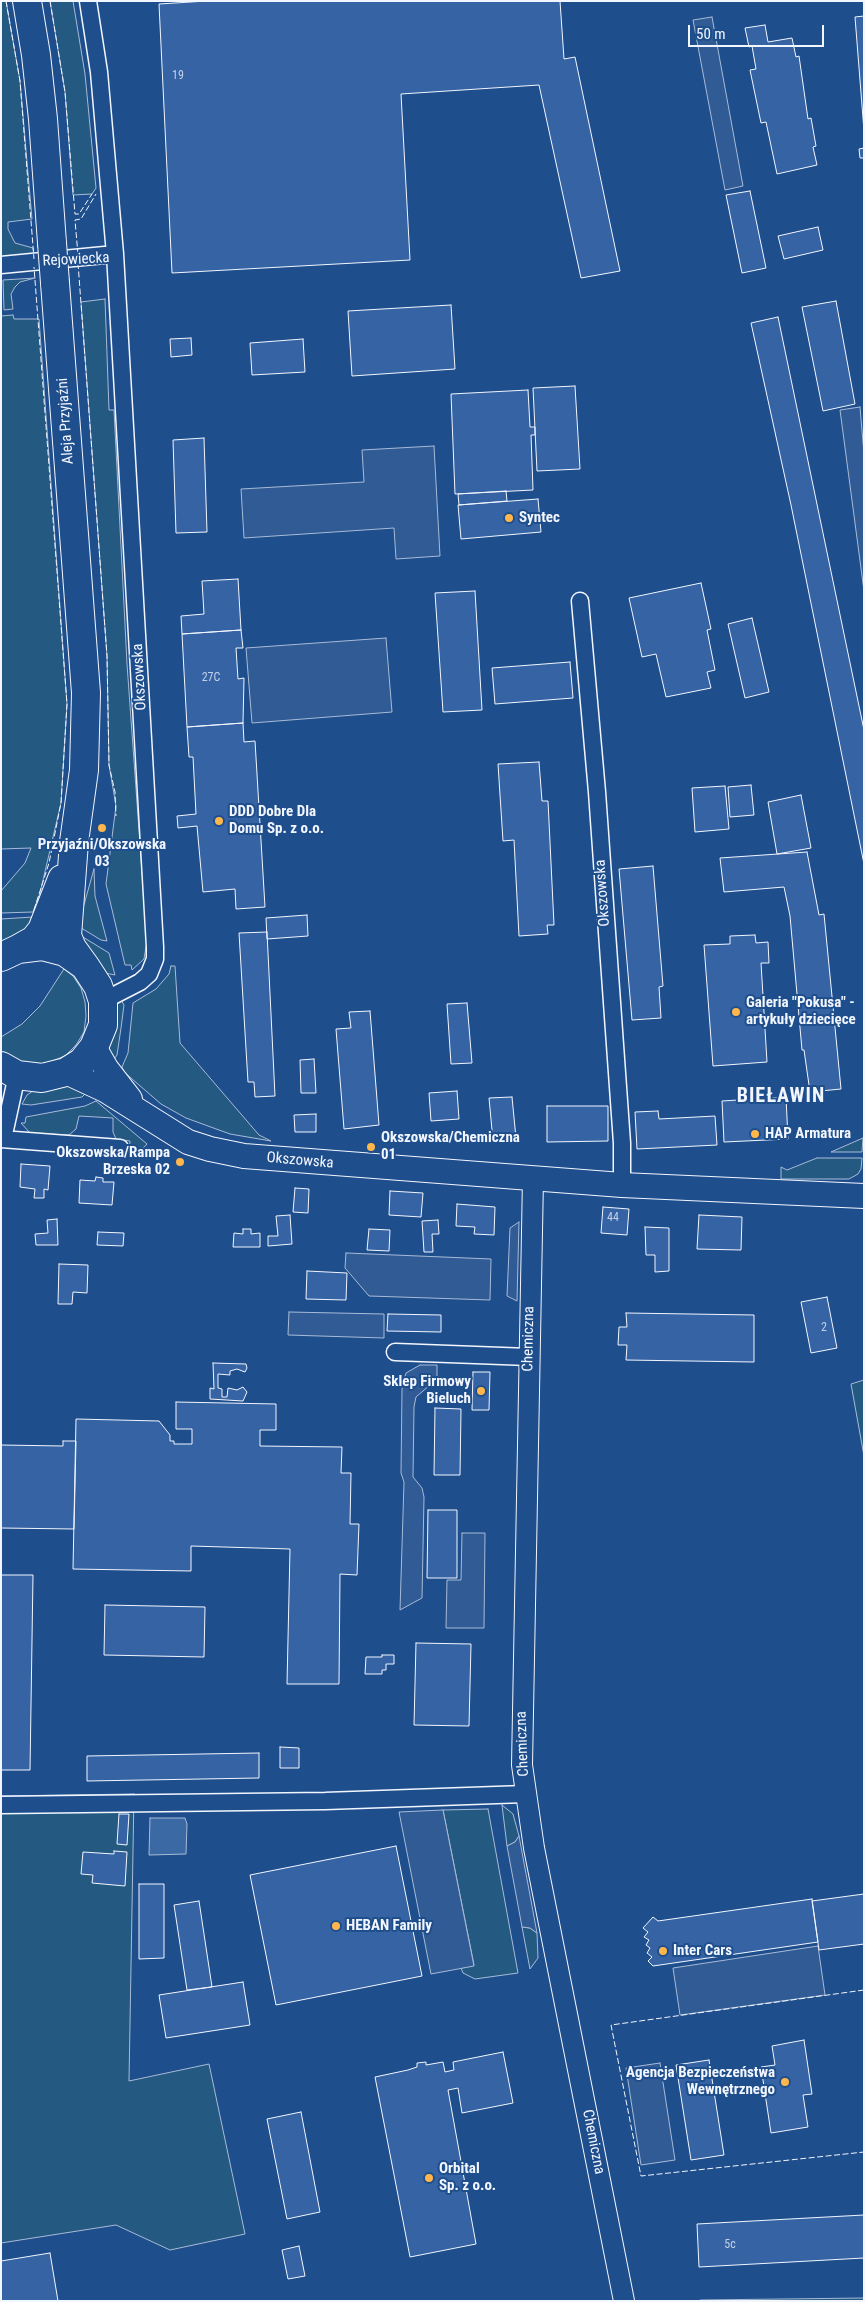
<!DOCTYPE html>
<html>
<head>
<meta charset="utf-8">
<style>
	body { margin:0 }
	#map { position:relative; width:865px; height:2302px; overflow:hidden; background:#1f4e8c; font-family:"Roboto Condensed",sans-serif }
	canvas { display:block }
	.frame { position:absolute; inset:0; border:2px solid #f2f6ff; pointer-events:none }
	.scale { position:absolute; left:688px; top:25px; width:136px; height:22px; box-sizing:border-box; border:2px solid #f2f6ff; border-top:0; padding-left:6px; font-size:15px; line-height:18px; white-space:nowrap; color:#f2f6ff; -webkit-text-stroke:4px #1f4e8c; paint-order:stroke }
</style>
</head>
<body>
<div id="map">
<canvas width="865" height="2302"></canvas>
<div class="frame"></div>
<div class="scale">50 m</div>
</div>
<script>
const ctx = document.querySelector('canvas').getContext('2d');
ctx.lineJoin = 'round';
function paint(path, color) {
  ctx.fillStyle = color;
  ctx.fill(path, 'evenodd');
}
function poly(rows) {
  const path = new Path2D();
  for (const r of rows) {
    path.moveTo(r[0], r[1]);
    for (let i = 2; i < r.length; i += 2) path.lineTo(r[i], r[i + 1]);
  }
  return path;
}
function strokePath(path, color, width, dash) {
  ctx.strokeStyle = color;
  ctx.lineWidth = width;
  ctx.lineCap = dash ? 'butt' : 'round';
  ctx.setLineDash(dash || []);
  ctx.stroke(path);
}
function write(font, color, halo, rows, align = 'center') {
  ctx.font = font + ' "Roboto Condensed",sans-serif';
  ctx.lineWidth = 4;
  ctx.setLineDash([]);
  ctx.textBaseline = 'middle';
  ctx.strokeStyle = halo;
  ctx.fillStyle = color;
  for (const [text, x, y, turn = 0] of rows) {
    ctx.save();
    ctx.translate(x, y);
    ctx.rotate((+turn || 0) * Math.PI / 180);
    ctx.textAlign = isNaN(turn) ? turn : align;
    if (halo) ctx.strokeText(text, 0, 0);
    ctx.fillText(text, 0, 0);
    ctx.restore();
  }
}
const green = poly([
	[1,1,6,1,20,81,32,219,8,222,8,229,15,243,33,248,34,255,1,257,1,1],
	[50,1,73,1,85,74,96,188,92,194,73,195,65,92,50,1],
	[35,278,20,282,15,287,11,294,13,309,4,310,3,280,35,278],
	[105,299,109,410,114,410,127,664,147,941,144,959,132,970,131,965,125,965,106,884,116,806,109,765,107,656,81,302,105,299],
	[13,315,14,319,39,319,67,704,61,803,40,893,33,912,1,913,1,891,25,863,31,848,1,849,1,316,13,315],
	[94,869,95,896,107,941,101,940,78,926,94,869],
	[33,917,31,931,1,944,1,919,33,917],
	[73,931,109,953,115,975,100,972,73,931],
	[171,966,175,966,180,1043,259,1135,271,1141,230,1134,186,1118,161,1104,124,1072,122,1067,128,1053,133,1003,156,989,169,974,171,966],
	[64,969,73,976,81,988,85,1002,86,1016,84,1032,76,1045,65,1056,39,1066,25,1066,1,1055,1,1037,22,1024,40,1006,64,969],
	[121,1000,124,1005,121,1028,117,1055,113,1061,107,1058,115,1004,121,1000],
	[65,1083,89,1090,82,1097,31,1105,22,1104,27,1095,39,1087,65,1083],
	[96,1101,147,1144,138,1154,129,1153,130,1141,116,1139,113,1132,113,1118,79,1116,76,1129,69,1135,30,1133,21,1123,25,1123,26,1117,85,1106,96,1101],
	[863,1138,862,1152,831,1152,863,1138],
	[817,1158,862,1158,861,1169,858,1174,849,1179,781,1179,781,1167,787,1170,817,1158],
	[864,1380,864,1456,851,1384,864,1380],
	[134,1794,129,2081,209,2064,245,2234,170,2250,116,2225,1,2243,1,1796,134,1794],
	[502,1805,513,1814,519,1836,515,1842,507,1846,502,1805],
	[488,1809,518,1973,475,1979,463,1973,461,1968,474,1965,443,1810,488,1809],
	[522,1927,530,1928,537,1933,538,1958,530,1969,522,1927],
	[864,2298,864,2301,697,2301,701,2300,864,2298]
]);
paint(green, '#245a82');
strokePath(green, '#a8bbd7', 1);
const parking = poly([
	[712,17,743,186,725,190,693,20,712,17],
	[860,407,864,454,864,591,840,410,860,407],
	[434,446,440,556,396,559,394,528,244,538,241,489,364,482,362,450,434,446],
	[386,638,392,712,252,723,246,648,386,638],
	[519,1222,517,1301,507,1296,510,1228,519,1222],
	[346,1253,491,1259,490,1300,369,1296,345,1268,346,1253],
	[289,1312,384,1314,384,1338,288,1335,289,1312],
	[420,1365,437,1365,437,1379,416,1397,414,1407,413,1477,422,1488,424,1497,422,1598,400,1610,404,1482,401,1473,402,1388,406,1373,420,1365],
	[462,1533,485,1533,484,1628,446,1628,447,1580,461,1580,462,1533],
	[443,1810,474,1966,431,1974,399,1812,443,1810],
	[519,1836,537,1933,530,1928,522,1927,507,1846,515,1842,519,1836],
	[818,1946,825,1995,680,2015,673,1968,818,1946],
	[660,2063,675,2160,641,2165,626,2068,660,2063]
]);
paint(parking, '#305b95');
strokePath(parking, '#a8bbd7', 1);
const water = poly([
	[150,1818,185,1818,187,1824,186,1854,149,1855,150,1818]
]);
paint(water, '#3b69a3');
strokePath(water, '#a8bbd7', 1);
const building = poly([
	[207,1,560,1,564,59,575,57,620,271,581,278,539,85,401,94,410,260,172,273,159,4,207,1],
	[864,16,864,131,855,17,864,16],
	[765,25,768,42,792,38,796,57,799,56,808,119,811,118,816,146,813,147,817,165,777,174,766,122,761,123,750,70,756,69,752,46,749,47,745,28,765,25],
	[864,148,864,158,860,158,859,149,864,148],
	[750,191,766,268,742,273,726,195,750,191],
	[818,227,823,250,784,259,778,236,818,227],
	[836,301,855,404,823,411,802,307,836,301],
	[451,305,455,369,352,376,348,311,451,305],
	[778,317,864,730,864,864,791,505,751,323,778,317],
	[191,338,192,355,171,357,170,339,191,338],
	[303,339,305,372,252,375,250,343,303,339],
	[575,386,580,469,537,471,533,388,575,386],
	[528,390,530,427,535,427,535,435,531,435,533,490,455,494,451,394,528,390],
	[204,438,207,532,176,533,173,440,204,438],
	[506,491,507,501,459,505,458,494,506,491],
	[538,499,541,532,461,539,458,505,538,499],
	[238,579,241,630,182,634,181,616,204,614,202,581,238,579],
	[701,583,711,629,707,630,715,670,707,672,711,688,666,697,656,654,642,657,629,598,701,583],
	[475,591,482,710,443,712,435,593,475,591],
	[752,618,769,692,745,698,728,624,752,618],
	[241,630,243,648,236,648,238,679,244,678,243,723,187,727,182,634,241,630],
	[570,662,573,698,495,704,492,668,570,662],
	[243,723,244,742,255,741,265,907,236,909,235,889,203,892,197,826,178,828,177,816,196,814,193,757,189,757,187,727,243,723],
	[539,762,542,801,548,801,554,925,547,925,548,934,519,936,514,840,503,841,498,764,539,762],
	[751,785,754,815,730,817,728,787,751,785],
	[725,786,729,829,695,832,692,788,725,786],
	[801,795,811,848,777,854,768,802,801,795],
	[807,852,819,915,824,914,841,1089,810,1092,804,1050,802,1050,790,916,784,887,724,892,720,858,807,852],
	[653,866,663,986,659,987,661,1018,632,1020,619,869,653,866],
	[307,915,308,936,267,939,266,918,307,915],
	[267,932,275,1096,255,1097,254,1082,248,1082,239,933,267,932],
	[755,935,756,943,768,942,769,963,761,963,767,1062,713,1066,704,945,730,944,730,936,755,935],
	[467,1003,472,1063,451,1064,447,1004,467,1003],
	[370,1011,379,1125,344,1129,336,1029,351,1028,349,1012,370,1011],
	[314,1059,316,1093,301,1093,300,1060,314,1059],
	[457,1091,459,1119,431,1121,429,1093,457,1091],
	[512,1097,516,1138,493,1141,489,1098,512,1097],
	[786,1097,788,1139,724,1142,722,1101,786,1097],
	[547,1106,608,1106,608,1141,547,1142,547,1106],
	[658,1111,659,1119,715,1116,717,1145,637,1149,635,1112,658,1111],
	[316,1114,316,1132,295,1132,294,1115,316,1114],
	[21,1164,50,1166,48,1190,44,1189,44,1198,34,1198,35,1189,20,1187,21,1164],
	[96,1177,103,1178,103,1182,114,1182,112,1205,79,1203,80,1180,95,1181,96,1177],
	[295,1188,309,1189,308,1213,293,1212,295,1188],
	[390,1191,423,1193,421,1217,389,1215,390,1191],
	[457,1204,495,1207,494,1235,474,1234,475,1227,456,1226,457,1204],
	[603,1207,629,1209,627,1235,601,1233,603,1207],
	[290,1215,292,1244,268,1246,268,1236,278,1236,276,1216,290,1215],
	[699,1215,742,1217,741,1250,697,1249,699,1215],
	[57,1219,58,1245,36,1245,35,1234,48,1233,47,1220,57,1219],
	[438,1220,439,1234,432,1234,433,1252,424,1252,422,1221,438,1220],
	[645,1227,669,1228,669,1271,655,1272,655,1255,646,1255,645,1227],
	[243,1229,251,1229,251,1234,260,1233,260,1247,233,1247,234,1233,243,1234,243,1229],
	[369,1229,390,1230,389,1251,367,1250,369,1229],
	[98,1232,124,1233,123,1246,97,1245,98,1232],
	[59,1264,88,1265,87,1293,73,1292,72,1304,58,1304,59,1264],
	[307,1271,347,1273,346,1300,306,1299,307,1271],
	[827,1297,837,1348,811,1353,801,1302,827,1297],
	[626,1313,754,1315,754,1362,626,1360,627,1345,618,1345,619,1327,627,1327,626,1313],
	[388,1314,441,1315,441,1332,387,1331,388,1314],
	[213,1363,246,1364,247,1368,245,1372,237,1369,230,1371,230,1375,218,1374,218,1388,222,1389,222,1397,227,1397,228,1388,237,1390,243,1387,247,1392,243,1401,210,1399,210,1388,214,1389,213,1363],
	[473,1372,490,1372,489,1410,472,1410,473,1372],
	[176,1402,276,1404,276,1430,260,1430,260,1446,342,1447,341,1473,351,1473,350,1524,359,1524,357,1575,340,1574,339,1684,287,1684,290,1549,191,1546,191,1571,73,1569,76,1419,159,1421,170,1435,170,1441,174,1441,174,1444,192,1444,192,1429,176,1429,176,1402],
	[435,1408,461,1409,460,1475,434,1475,435,1408],
	[63,1441,76,1441,74,1529,1,1528,1,1445,63,1446,63,1441],
	[428,1510,457,1510,457,1578,427,1578,428,1510],
	[1,1575,33,1575,30,1770,1,1770,1,1575],
	[105,1605,205,1607,204,1657,104,1655,105,1605],
	[416,1643,471,1644,469,1726,414,1725,416,1643],
	[382,1655,394,1655,394,1664,386,1664,386,1670,382,1670,382,1674,365,1674,366,1657,382,1657,382,1655],
	[280,1747,299,1748,299,1768,280,1768,280,1747],
	[259,1753,259,1778,87,1781,87,1756,259,1753],
	[119,1814,129,1814,127,1845,117,1844,119,1814],
	[396,1846,422,1976,276,2005,250,1875,396,1846],
	[114,1851,127,1852,125,1886,92,1883,93,1875,81,1874,83,1852,114,1854,114,1851],
	[139,1884,164,1884,164,1958,139,1959,139,1884],
	[864,1894,864,1944,819,1950,812,1901,864,1894],
	[812,1899,818,1942,653,1966,648,1961,652,1957,647,1953,650,1948,646,1945,649,1940,644,1937,648,1932,643,1928,653,1917,658,1921,812,1899],
	[199,1901,212,1987,187,1990,174,1905,199,1901],
	[243,1982,250,2025,166,2038,159,1995,243,1982],
	[804,2040,812,2094,803,2095,808,2127,771,2133,761,2067,775,2065,772,2046,804,2040],
	[503,2052,513,2103,462,2113,458,2088,448,2090,476,2244,410,2257,375,2077,408,2070,417,2067,417,2063,426,2062,426,2065,443,2062,445,2072,454,2070,453,2062,503,2052],
	[709,2060,724,2155,691,2160,676,2065,709,2060],
	[301,2112,320,2212,287,2219,267,2119,301,2112],
	[864,2215,864,2258,699,2267,697,2224,864,2215],
	[299,2246,305,2276,288,2279,282,2250,299,2246],
	[50,2253,58,2301,1,2301,1,2261,50,2253]
]);
paint(building, '#3563a3');
strokePath(building, '#f2f6ff', 1);
const minor = poly([
	[88,1,99,72,115,254,155,947,155,959,149,974,140,982,103,1001],
	[1,265,115,254],
	[580,601,597,792,622,1143,622,1185],
	[1,1139,120,1148],
	[3,1139,17,1075],
	[395,1352,529,1357],
	[1,1805,325,1801,525,1794]
]);
const tertiary = poly([
	[533,1178,522,1765,534,1848,624,2301]
]);
const secondary = poly([
	[94,1047,106,1068,130,1099],
	[66,1072,105,1090,188,1142,210,1149,244,1156,622,1185,864,1196]
]);
const trunk = poly([
	[27,1,36,55,43,119,52,243],
	[55,283,86,693,84,770,74,842,67,936,72,948,85,966],
	[18,949,34,940,42,930,62,879],
	[1,957,18,949,42,946,65,952,85,966,98,986,103,1001,103,1025,94,1047,82,1062,66,1072,42,1078,17,1075,1,1066]
]);
strokePath(minor, '#f2f6ff', 19);
strokePath(tertiary, '#f2f6ff', 22);
strokePath(secondary, '#f2f6ff', 26);
strokePath(trunk, '#f2f6ff', 30);
strokePath(minor, '#1f4e8c', 16);
strokePath(tertiary, '#1f4e8c', 20);
strokePath(secondary, '#1f4e8c', 24);
strokePath(trunk, '#1f4e8c', 28);
const trunkBridge = poly([
	[52,243,55,283]
]);
strokePath(trunkBridge, '#f2f6ff', 30, []);
strokePath(trunkBridge, '#1f4e8c', 28);
strokePath(poly([
	[6,1,20,81,34,259],
	[50,1,65,92,75,214,79,214,92,194],
	[78,255,75,220,81,219,96,194],
	[78,263,107,656,109,765,115,792,116,816],
	[34,910,49,863,61,803,67,704,34,267],
	[864,1990,611,2025,641,2176,864,2152]
]), '#f2f6ff', 1, [6, 2.5]);
for (const [x, y, r, color] of [
	[509,518,5,"#ffb74d"],
	[219,821,5,"#ffb74d"],
	[102,828,5,"#ffb74d"],
	[736,1012,5,"#ffb74d"],
	[755,1134,5,"#ffb74d"],
	[371,1147,5,"#ffb74d"],
	[180,1162,5,"#ffb74d"],
	[481,1391,5,"#ffb74d"],
	[336,1926,5,"#ffb74d"],
	[663,1951,5,"#ffb74d"],
	[785,2082,5,"#ffb74d"],
	[429,2178,5,"#ffb74d"]
]) {
  const dot = new Path2D();
  dot.arc(x, y, r, 0, 2 * Math.PI);
  ctx.fillStyle = color;
  ctx.fill(dot);
  strokePath(dot, '#1f4e8c', 2);
}
write('12px', '#c3d1e8', null, [
	["19",178,76],
	["27C",211,678],
	["44",613,1218],
	["2",824,1328],
	["5c",730,2245]
]);
write('15px', '#f2f6ff', '#1f4e8c', [
	["Rejowiecka",76,260,-3],
	["Aleja Przyjaźni",66,421,-94],
	["Okszowska",140,677,-93],
	["Okszowska",603,893,-94],
	["Okszowska",300,1161,5],
	["Chemiczna",529,1339,-89],
	["Chemiczna",523,1744,-92],
	["Chemiczna",593,2142,79]
]);
write('bold 15px', '#f2f6ff', '#1f4e8c', [
	["Syntec",519,518],
	["DDD Dobre Dla",229,812],
	["Domu Sp. z o.o.",229,829],
	["Przyjaźni/Okszowska",102,845,"center"],
	["03",102,862,"center"],
	["Galeria \"Pokusa\" -",746,1003],
	["artykuły dziecięce",746,1020],
	["HAP Armatura",765,1134],
	["Okszowska/Chemiczna",381,1138],
	["01",381,1155],
	["Okszowska/Rampa",170,1153,"right"],
	["Brzeska 02",170,1170,"right"],
	["Sklep Firmowy",471,1382,"right"],
	["Bieluch",471,1399,"right"],
	["HEBAN Family",346,1926],
	["Inter Cars",673,1951],
	["Agencja Bezpieczeństwa",775,2073,"right"],
	["Wewnętrznego",775,2090,"right"],
	["Orbital",439,2169],
	["Sp. z o.o.",439,2186]
], 'left');
ctx.letterSpacing = '1px';
write('bold 20px', '#f2f6ff', '#1f4e8c', [
	["BIEŁAWIN",781,1097]
]);
ctx.letterSpacing = '0px';
</script>
</body>
</html>
